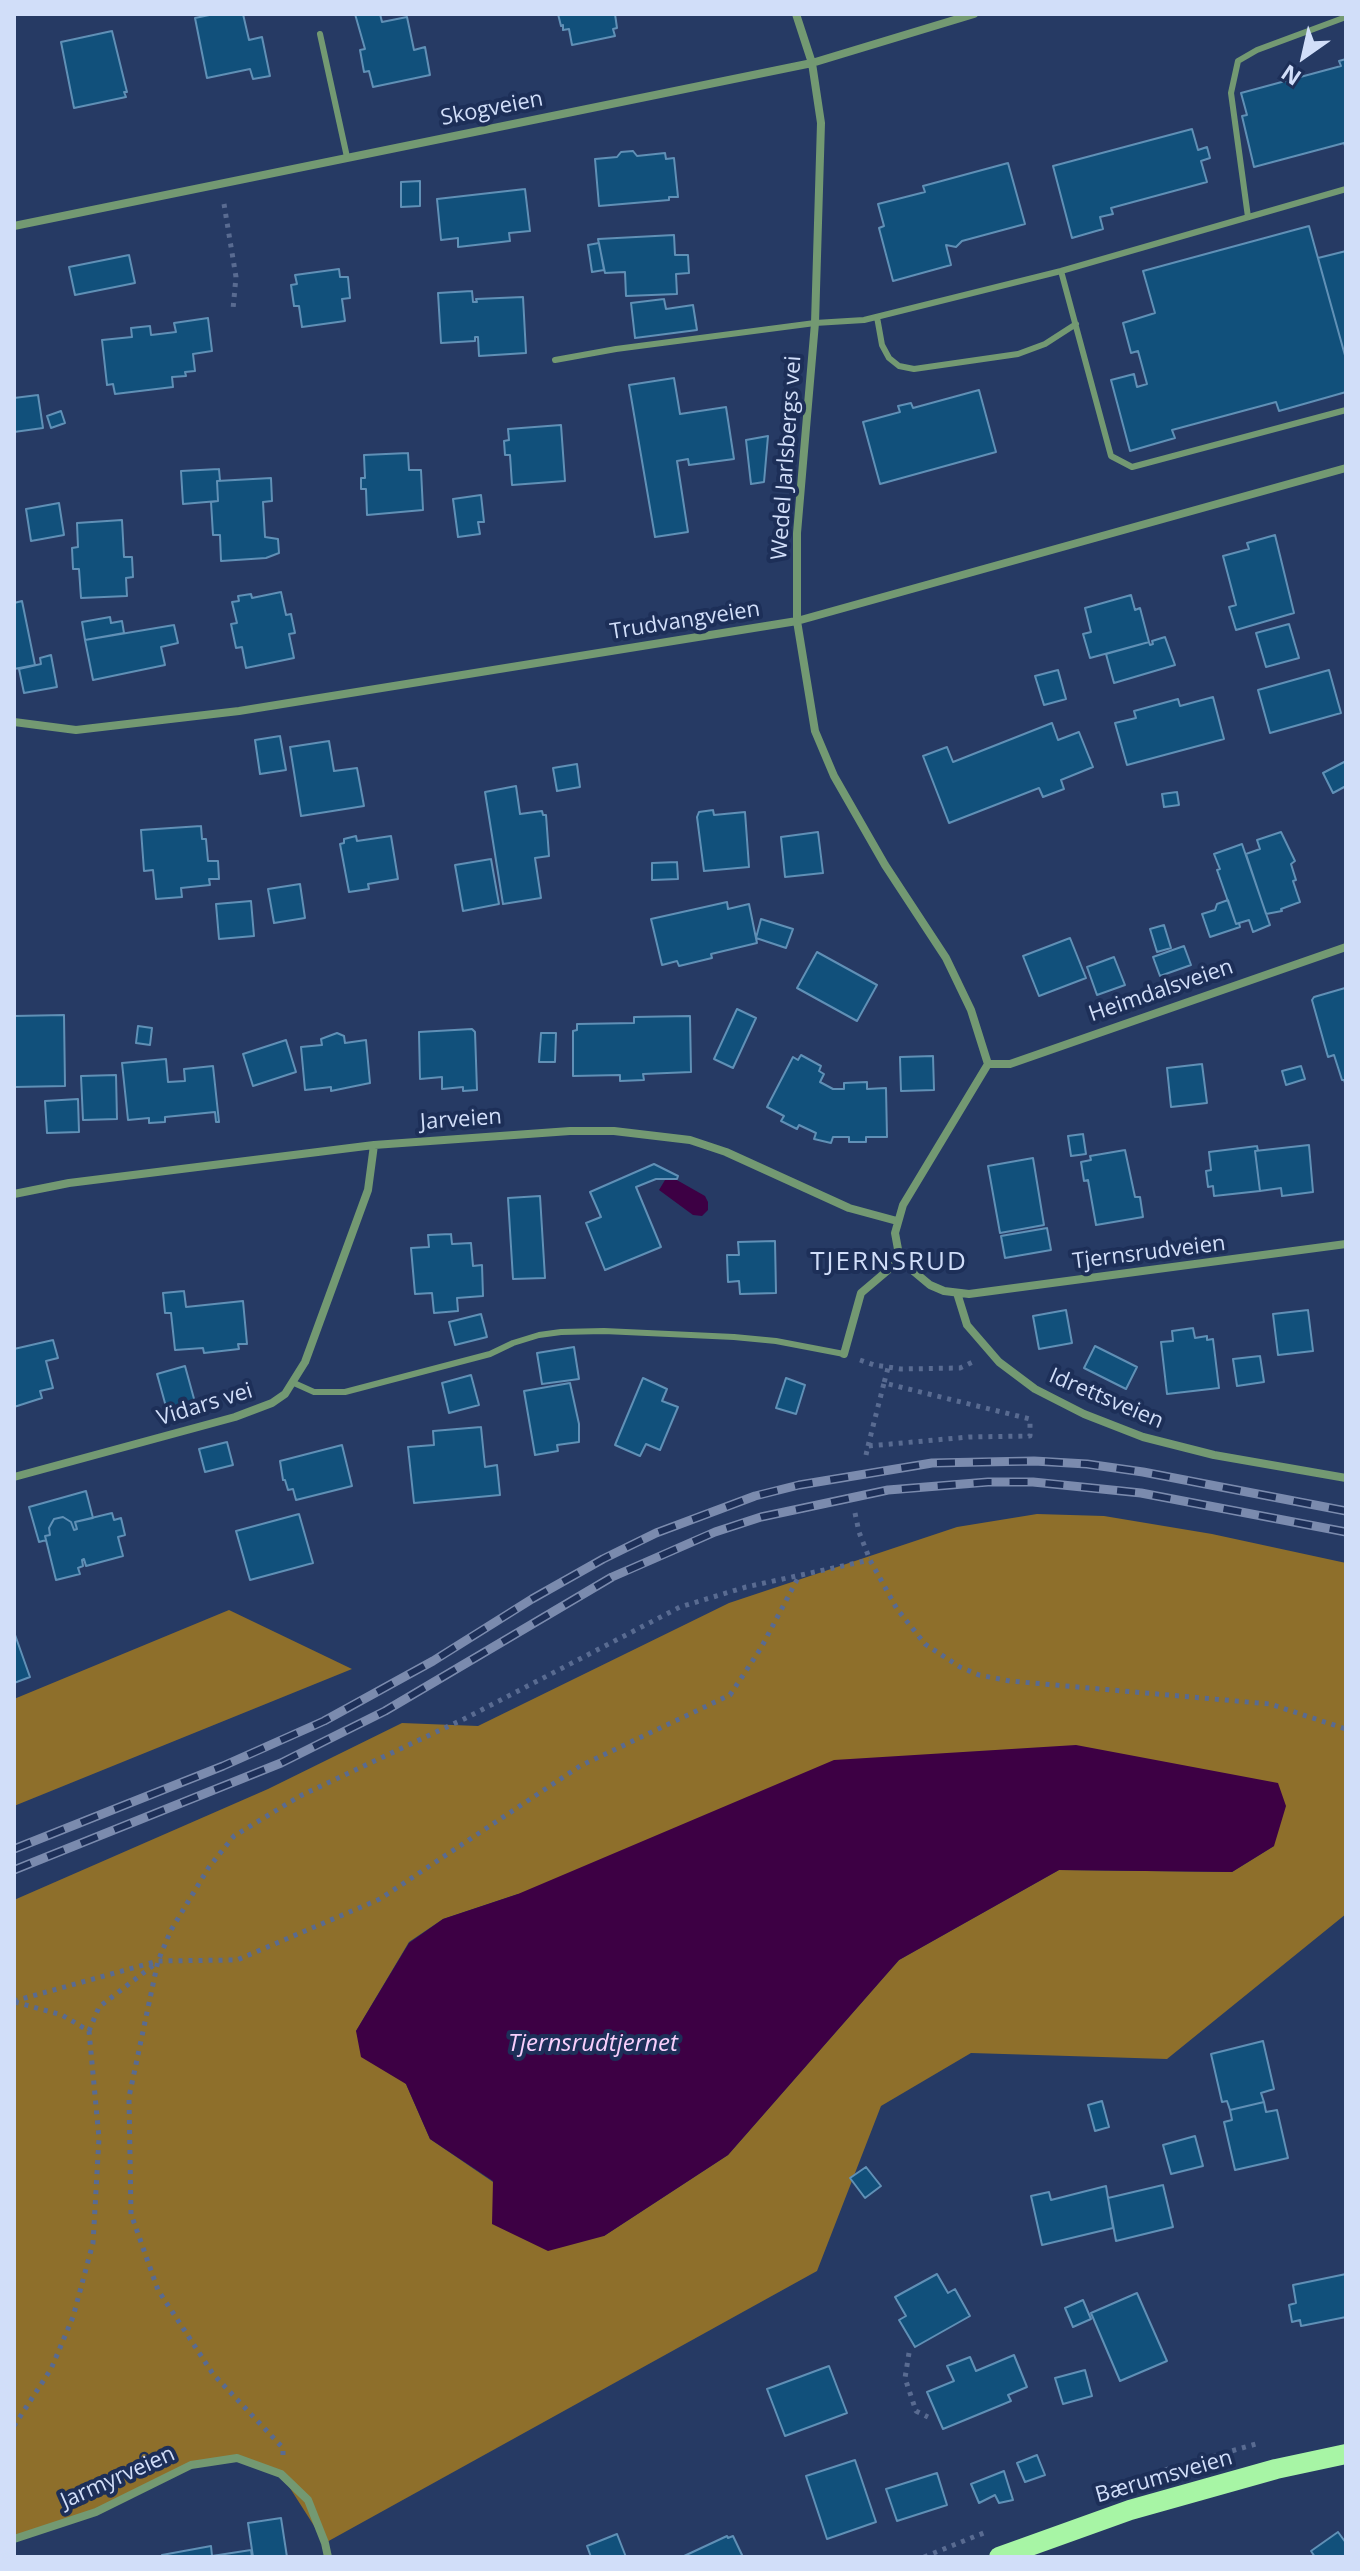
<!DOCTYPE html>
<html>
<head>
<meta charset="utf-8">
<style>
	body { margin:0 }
	#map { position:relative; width:1360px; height:2571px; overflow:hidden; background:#263a64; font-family:"Open Sans",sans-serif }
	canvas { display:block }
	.frame { position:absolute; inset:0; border:16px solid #d1def9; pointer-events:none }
	.north { position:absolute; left:1264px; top:16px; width:80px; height:80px; -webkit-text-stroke:6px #1d2f58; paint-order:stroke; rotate:214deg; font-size:22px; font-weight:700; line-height:32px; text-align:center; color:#d1def9 }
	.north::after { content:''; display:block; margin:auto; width:28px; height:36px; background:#d1def9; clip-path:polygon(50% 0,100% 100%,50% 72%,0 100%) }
</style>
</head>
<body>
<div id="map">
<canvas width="1360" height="2571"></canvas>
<div class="frame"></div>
<div class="north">N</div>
</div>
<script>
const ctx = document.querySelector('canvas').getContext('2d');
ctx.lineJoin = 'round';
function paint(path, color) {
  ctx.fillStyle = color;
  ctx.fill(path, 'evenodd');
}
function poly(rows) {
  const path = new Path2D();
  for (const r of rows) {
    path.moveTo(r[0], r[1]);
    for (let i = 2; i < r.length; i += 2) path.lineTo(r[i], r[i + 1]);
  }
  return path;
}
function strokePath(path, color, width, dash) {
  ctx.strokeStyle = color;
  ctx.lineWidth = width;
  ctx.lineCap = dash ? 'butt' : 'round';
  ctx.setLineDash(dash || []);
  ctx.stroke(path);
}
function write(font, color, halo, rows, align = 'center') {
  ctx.font = font + ' "Open Sans",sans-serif';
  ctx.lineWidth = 8;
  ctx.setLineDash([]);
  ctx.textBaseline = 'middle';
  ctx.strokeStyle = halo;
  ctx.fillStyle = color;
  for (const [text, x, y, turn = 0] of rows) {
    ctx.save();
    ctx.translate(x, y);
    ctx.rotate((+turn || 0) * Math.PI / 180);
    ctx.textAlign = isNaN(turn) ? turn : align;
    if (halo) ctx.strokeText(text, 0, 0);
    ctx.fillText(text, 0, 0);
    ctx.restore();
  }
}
paint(poly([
	[1037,1514,1104,1516,1212,1534,1346,1563,1346,1914,1167,2059,971,2053,881,2106,817,2271,325,2543,281,2474,236,2458,191,2465,96,2512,14,2539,14,1900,268,1789,402,1723,478,1726,729,1603,957,1527],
	[1274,1846,1232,1872,1059,1870,899,1960,728,2155,604,2236,493,2182,430,2139,406,2084,356,2031,409,1942,443,1919,518,1894],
	[229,1610,352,1669,14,1806,14,1699]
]), '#8e6f2b');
paint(poly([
	[668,1175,705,1196,708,1202,708,1210,702,1216,693,1215,659,1190],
	[1076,1745,1278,1783,1286,1806,1274,1846,1232,1872,1059,1870,899,1960,728,2155,604,2236,548,2251,492,2224,493,2181,430,2139,406,2084,361,2057,356,2031,409,1943,443,1919,518,1894,834,1760]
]), '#3d0044');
const building = poly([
	[214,14,243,14,249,40,262,37,270,76,253,79,250,69,207,78,195,18,214,14],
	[355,14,380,14,382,22,407,17,414,50,425,47,430,75,373,87,369,71,364,72,360,50,365,49,355,14],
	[558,14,615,14,617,28,613,29,615,36,572,45,569,29,563,30,563,25,561,26,558,14],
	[112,31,127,92,124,92,126,97,74,108,61,42,112,31],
	[1346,59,1346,149,1344,143,1254,167,1242,116,1247,115,1241,93,1341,66,1339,61,1346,59],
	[1192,129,1198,150,1207,147,1210,158,1201,161,1207,182,1111,208,1113,214,1100,217,1103,229,1072,238,1053,166,1192,129],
	[633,151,637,156,665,153,666,159,674,158,678,197,669,197,669,200,599,206,595,159,617,157,621,152,633,151],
	[1008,163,1025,224,962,241,956,247,946,245,951,265,893,281,879,228,884,226,878,204,925,192,923,186,1008,163],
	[420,181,420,206,401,207,401,182,420,181],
	[525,189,530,231,509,233,510,241,458,247,458,238,441,240,437,199,525,189],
	[1309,226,1346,359,1346,392,1279,411,1276,402,1172,430,1175,438,1130,451,1111,380,1134,374,1137,387,1147,384,1138,351,1131,353,1123,323,1155,313,1143,271,1309,226],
	[674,235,675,255,688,255,689,273,676,274,677,294,626,296,625,272,605,273,598,239,674,235],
	[599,243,604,270,592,272,588,245,599,243],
	[1346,251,1346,359,1318,258,1346,251],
	[129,255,135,283,75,295,69,267,129,255],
	[339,269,340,277,348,277,350,298,342,299,345,321,302,327,299,306,294,306,291,285,297,284,295,275,339,269],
	[472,291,473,302,477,302,476,299,523,297,526,353,479,356,478,337,475,337,475,341,441,343,438,293,472,291],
	[664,299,666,309,693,305,697,330,635,338,631,303,664,299],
	[208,318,212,351,193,354,195,371,185,372,186,376,172,377,173,387,115,394,113,384,107,385,102,340,132,337,131,328,150,326,151,335,176,332,174,323,208,318],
	[674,378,680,414,726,407,734,459,689,465,688,459,677,461,688,532,655,537,629,385,674,378],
	[979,390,996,452,880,484,863,422,900,412,898,406,911,403,913,408,979,390],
	[38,395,43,428,14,432,14,398,38,395],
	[61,411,65,423,51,428,47,416,61,411],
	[561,425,565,481,512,485,510,455,505,455,504,441,509,440,508,429,561,425],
	[768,436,764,482,751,484,746,440,768,436],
	[408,453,409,470,421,470,423,510,367,515,366,489,361,489,361,478,365,478,364,455,408,453],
	[219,469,220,481,217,481,218,501,183,504,181,471,219,469],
	[271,478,272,501,263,502,265,537,278,539,279,553,266,558,221,561,220,535,213,535,211,502,218,501,217,481,271,478],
	[481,495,484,522,478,522,480,534,458,537,453,499,481,495],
	[59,503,64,535,31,541,26,509,59,503],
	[122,520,124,557,132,557,133,577,126,578,127,596,81,598,79,569,73,569,72,548,78,547,77,523,122,520],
	[1275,535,1294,613,1236,630,1229,607,1236,605,1223,556,1249,549,1247,543,1275,535],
	[281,592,286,615,291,614,295,633,289,634,294,658,246,668,242,647,236,648,231,624,237,623,232,602,239,601,238,596,251,594,252,598,281,592],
	[1131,595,1135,610,1140,608,1149,642,1090,658,1083,634,1091,632,1085,608,1131,595],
	[22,601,35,665,14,669,14,603,22,601],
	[110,617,111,623,122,621,124,633,85,640,82,622,110,617],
	[1289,624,1299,658,1266,667,1256,633,1289,624],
	[174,625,178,643,161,647,165,665,93,680,85,640,174,625],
	[1165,637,1175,665,1114,683,1106,654,1149,642,1150,645,1153,644,1152,641,1165,637],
	[51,655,57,687,24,693,19,669,41,664,40,658,51,655],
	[1058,670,1066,699,1044,705,1035,676,1058,670],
	[1329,670,1341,713,1270,733,1258,690,1329,670],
	[1213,697,1224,739,1127,765,1115,723,1136,718,1134,711,1178,699,1180,706,1213,697],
	[1052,723,1058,740,1079,732,1093,767,1061,780,1064,789,1043,797,1039,788,949,823,923,756,947,747,953,762,1052,723],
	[280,736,286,770,260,774,255,740,280,736],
	[329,741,334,771,357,768,364,806,301,816,290,747,329,741],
	[1346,761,1346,786,1333,793,1323,773,1346,761],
	[577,764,580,787,557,791,553,768,577,764],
	[516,786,520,814,542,811,543,815,546,815,549,856,535,858,541,898,503,904,485,792,516,786],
	[1177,792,1179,805,1164,807,1162,794,1177,792],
	[713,810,714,815,745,812,749,867,704,871,697,817,699,812,713,810],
	[201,826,202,839,206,839,208,861,218,861,219,879,209,879,210,885,181,888,182,897,156,899,153,870,144,871,141,830,201,826],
	[818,832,823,873,785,877,781,837,818,832],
	[1281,832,1295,861,1291,864,1296,880,1293,881,1300,902,1281,909,1282,911,1266,914,1246,854,1260,849,1257,840,1281,832],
	[356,836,357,841,391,836,398,879,368,884,369,889,349,892,340,844,344,843,344,839,356,836],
	[1242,844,1270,925,1253,932,1249,920,1236,924,1217,870,1220,869,1214,854,1242,844],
	[491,859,499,904,463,911,455,865,491,859],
	[677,862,678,879,652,880,652,863,677,862],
	[300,884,305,918,274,923,268,889,300,884],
	[1228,900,1236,924,1239,923,1240,927,1210,937,1202,914,1215,910,1217,904,1228,900],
	[251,901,254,936,219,939,216,904,251,901],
	[727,902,728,909,749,904,757,943,711,954,712,958,679,966,677,961,662,965,651,919,727,902],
	[761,919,793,929,786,948,756,938,761,919],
	[1164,925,1171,948,1157,952,1150,929,1164,925],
	[1070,938,1086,978,1039,996,1023,956,1070,938],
	[1184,946,1191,965,1160,976,1153,957,1184,946],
	[817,952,877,985,857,1021,797,988,817,952],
	[1114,957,1125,985,1097,995,1087,967,1114,957],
	[1345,988,1346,992,1346,1086,1344,1080,1342,1080,1334,1055,1328,1057,1312,1000,1314,997,1345,988],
	[737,1009,756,1018,733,1068,714,1059,737,1009],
	[64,1015,65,1086,14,1087,14,1016,64,1015],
	[690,1016,691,1072,643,1074,644,1080,620,1081,620,1075,573,1076,573,1031,577,1030,577,1024,634,1023,634,1017,690,1016],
	[138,1026,152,1028,150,1045,136,1043,138,1026],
	[472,1029,475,1032,477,1090,463,1091,463,1087,442,1089,442,1077,420,1079,419,1032,472,1029],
	[337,1033,344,1036,345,1043,366,1040,370,1083,331,1091,331,1087,305,1090,301,1047,322,1045,321,1039,337,1033],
	[541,1033,556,1033,555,1062,539,1062,541,1033],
	[286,1040,296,1072,253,1086,243,1054,286,1040],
	[801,1055,821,1066,819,1071,824,1074,820,1082,833,1089,844,1089,844,1083,867,1082,867,1089,886,1088,887,1137,866,1137,866,1142,849,1142,849,1137,833,1137,831,1143,814,1139,816,1133,799,1125,797,1129,781,1121,784,1116,767,1107,793,1057,798,1060,801,1055],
	[933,1056,934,1090,901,1091,900,1057,933,1056],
	[166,1059,168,1082,185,1081,184,1069,213,1066,219,1122,216,1122,215,1112,165,1117,165,1122,149,1123,149,1118,128,1120,122,1063,166,1059],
	[1202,1064,1207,1103,1171,1107,1167,1068,1202,1064],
	[1301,1066,1305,1079,1286,1085,1282,1071,1301,1066],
	[116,1075,117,1119,83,1120,81,1076,116,1075],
	[78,1099,79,1132,47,1133,45,1101,78,1099],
	[1083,1134,1086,1154,1071,1156,1068,1136,1083,1134],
	[1309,1145,1313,1192,1282,1196,1281,1188,1260,1191,1255,1151,1309,1145],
	[1257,1146,1258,1151,1255,1151,1260,1191,1214,1196,1213,1186,1208,1187,1206,1171,1211,1170,1209,1152,1257,1146],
	[1125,1150,1135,1197,1140,1197,1143,1217,1096,1225,1088,1180,1084,1181,1081,1162,1091,1160,1090,1156,1125,1150],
	[1033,1158,1044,1225,1000,1233,988,1166,1033,1158],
	[654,1164,678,1176,677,1179,656,1179,636,1187,661,1247,605,1270,586,1223,601,1217,590,1192,654,1164],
	[540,1196,545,1278,513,1279,508,1198,540,1196],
	[1047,1228,1051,1250,1005,1258,1001,1236,1047,1228],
	[451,1234,452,1244,471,1243,473,1266,482,1265,483,1296,457,1298,458,1311,434,1313,432,1293,415,1294,411,1248,429,1247,428,1235,451,1234],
	[775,1241,776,1293,740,1294,739,1281,728,1282,727,1255,739,1255,738,1242,775,1241],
	[184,1291,186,1307,243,1301,247,1344,238,1344,239,1349,204,1353,203,1348,175,1350,171,1313,165,1313,163,1293,184,1291],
	[1066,1310,1072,1343,1039,1349,1033,1316,1066,1310],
	[1308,1310,1313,1351,1278,1355,1273,1314,1308,1310],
	[481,1314,487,1337,455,1345,449,1322,481,1314],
	[1193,1328,1195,1338,1207,1336,1207,1340,1213,1339,1219,1388,1167,1394,1161,1342,1173,1341,1172,1331,1193,1328],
	[53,1340,58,1358,46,1361,53,1388,40,1391,42,1398,14,1407,14,1349,53,1340],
	[1095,1346,1137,1367,1126,1389,1084,1368,1095,1346],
	[574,1347,579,1379,542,1384,537,1353,574,1347],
	[1260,1356,1264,1382,1237,1386,1233,1359,1260,1356],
	[185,1366,196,1406,168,1414,157,1374,185,1366],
	[471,1375,479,1405,449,1413,442,1383,471,1375],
	[643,1378,667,1389,662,1401,678,1407,660,1450,646,1444,640,1456,615,1445,643,1378],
	[786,1378,805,1385,796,1414,776,1408,786,1378],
	[570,1383,579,1424,579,1442,557,1445,558,1451,535,1455,524,1391,570,1383],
	[481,1427,485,1467,497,1465,500,1495,414,1503,408,1447,434,1445,433,1431,481,1427],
	[227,1442,233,1465,205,1472,199,1449,227,1442],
	[342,1445,352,1486,296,1500,293,1489,288,1490,285,1480,283,1480,280,1461,342,1445],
	[86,1491,93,1518,75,1522,77,1529,74,1530,71,1522,63,1517,54,1519,49,1528,50,1535,45,1536,46,1540,39,1542,29,1507,86,1491],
	[112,1513,114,1520,121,1518,125,1535,118,1537,123,1556,86,1566,84,1559,82,1560,83,1566,78,1568,80,1574,56,1580,45,1536,50,1535,49,1528,54,1519,63,1517,71,1522,74,1530,77,1529,75,1522,112,1513],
	[299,1514,313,1563,250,1580,236,1531,299,1514],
	[14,1632,30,1677,14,1683,14,1632],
	[1263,2041,1274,2089,1261,2093,1264,2102,1230,2110,1227,2101,1222,2102,1211,2054,1263,2041],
	[1102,2101,1109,2127,1095,2131,1088,2105,1102,2101],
	[1264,2102,1266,2112,1277,2110,1288,2158,1235,2170,1224,2122,1232,2120,1230,2110,1264,2102],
	[1195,2136,1203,2166,1171,2174,1163,2145,1195,2136],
	[866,2167,881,2186,865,2198,850,2178,866,2167],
	[1163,2185,1173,2227,1116,2241,1108,2198,1163,2185],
	[1106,2186,1113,2228,1042,2245,1031,2196,1049,2192,1051,2200,1106,2186],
	[937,2274,948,2293,955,2289,970,2316,915,2347,899,2320,906,2316,895,2297,937,2274],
	[1346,2274,1346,2317,1301,2326,1300,2320,1292,2322,1289,2305,1296,2303,1293,2285,1346,2274],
	[1137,2293,1167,2361,1120,2381,1091,2313,1137,2293],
	[1083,2300,1091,2319,1073,2327,1065,2308,1083,2300],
	[1014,2355,1027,2387,1008,2395,1011,2401,943,2429,927,2392,954,2381,947,2366,970,2357,976,2371,1014,2355],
	[829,2366,847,2413,785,2436,767,2389,829,2366],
	[1085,2370,1092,2396,1063,2404,1055,2378,1085,2370],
	[1037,2455,1045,2475,1025,2482,1017,2463,1037,2455],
	[855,2460,876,2522,827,2539,806,2476,855,2460],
	[1004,2471,1013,2500,999,2503,995,2495,979,2503,971,2484,1004,2471],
	[937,2473,947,2505,897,2521,886,2489,937,2473],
	[281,2518,287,2557,253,2557,248,2523,281,2518],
	[1338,2532,1346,2543,1346,2557,1315,2557,1311,2551,1338,2532],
	[617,2534,626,2557,591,2557,587,2546,617,2534],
	[727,2536,728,2538,733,2536,743,2557,682,2557,727,2536],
	[211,2546,212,2556,251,2550,252,2557,162,2557,162,2555,211,2546]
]);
paint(building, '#11507b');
strokePath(building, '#6090b6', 2);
strokePath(poly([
	[224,204,236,277,233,309],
	[860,1360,874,1365,901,1369,960,1368,975,1361],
	[868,1446,884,1383],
	[866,1455,868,1446,969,1437,1030,1436,1030,1419,884,1383,888,1368],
	[855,1513,859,1532,870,1560,897,1609,925,1644,960,1667,979,1675,1010,1681,1270,1704,1346,1729],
	[14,2001,158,1961,237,1960,380,1899,580,1766,730,1695,761,1648,799,1576],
	[89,2031,99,2007,155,1964],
	[909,2353,905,2378,916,2411,928,2417],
	[14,2426,51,2369,73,2317,93,2243,99,2138,89,2031,62,2015,15,2002],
	[283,2455,283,2448,213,2374,158,2290,131,2214,129,2097,158,1961,171,1930,209,1867,234,1836,300,1796,464,1719,680,1607,746,1587,870,1560],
	[1165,2470,1256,2444],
	[924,2557,986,2532]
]), '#596b91', 5, [4, 6]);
strokePath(poly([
	[320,34,347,157],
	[1248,217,1231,93,1238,61,1257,50,1346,17],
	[1061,271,1111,456,1132,467,1346,410],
	[877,317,882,345,889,358,899,366,914,369,1018,354,1045,344,1076,324],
	[555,360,616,349,815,323,864,320,1061,271,1346,189],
	[294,1383,314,1392,345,1392,490,1354,513,1343,539,1335,561,1332,604,1331,734,1337,776,1341,844,1354]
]), '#739972', 6);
strokePath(poly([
	[796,14,812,63,821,123,815,323,797,533,797,621,815,731,834,776,885,865,946,958,971,1010,988,1064,903,1205,895,1233,900,1260,930,1285,944,1291,969,1294,1346,1244],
	[14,226,812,63,974,14],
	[14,722,76,730,239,711,797,621,1346,468],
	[988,1064,1010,1064,1346,947],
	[14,1194,69,1183,374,1145,570,1131,614,1131,690,1140,726,1152,849,1208,897,1221],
	[957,1293,967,1325,999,1362,1035,1389,1084,1414,1143,1437,1214,1455,1346,1478],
	[844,1354,861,1293,900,1260],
	[14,1477,235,1417,272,1403,285,1394,305,1362,368,1190,374,1145],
	[14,2539,96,2512,191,2465,237,2458,281,2474,308,2500,325,2543,328,2557]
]), '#739972', 8);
strokePath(poly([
	[999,2557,1130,2510,1276,2469,1346,2454]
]), '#a7f5a5', 20);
const rail = poly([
	[14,1849,223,1766,324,1721,433,1661,532,1599,603,1559,656,1533,755,1496,799,1485,932,1463,1034,1461,1087,1464,1143,1472,1346,1511],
	[14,1870,281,1763,385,1711,612,1577,715,1532,761,1517,888,1490,988,1482,1033,1482,1141,1493,1346,1532]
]);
strokePath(rail, '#7b8bae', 9);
strokePath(rail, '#1d2f58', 6, [18]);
write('22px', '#d1def9', '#1d2f58', [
	["Skogveien",492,109,-11],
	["Wedel Jarlsbergs vei",787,458,-86],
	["Trudvangveien",685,621,-9],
	["Heimdalsveien",1161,991,-19],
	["Jarveien",461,1120,-4],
	["Tjernsrudveien",1149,1253,-7],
	["Idrettsveien",1106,1399,23],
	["Vidars vei",205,1405,-17],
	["Bærumsveien",1164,2477,-16],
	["Jarmyrveien",118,2478,-24]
]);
write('italic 24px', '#f8cffc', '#1d2f58', [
	["Tjernsrudtjernet",593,2044]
]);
ctx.letterSpacing = '2px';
write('26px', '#d1def9', '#1d2f58', [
	["TJERNSRUD",889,1263]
]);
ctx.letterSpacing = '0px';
</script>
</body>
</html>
